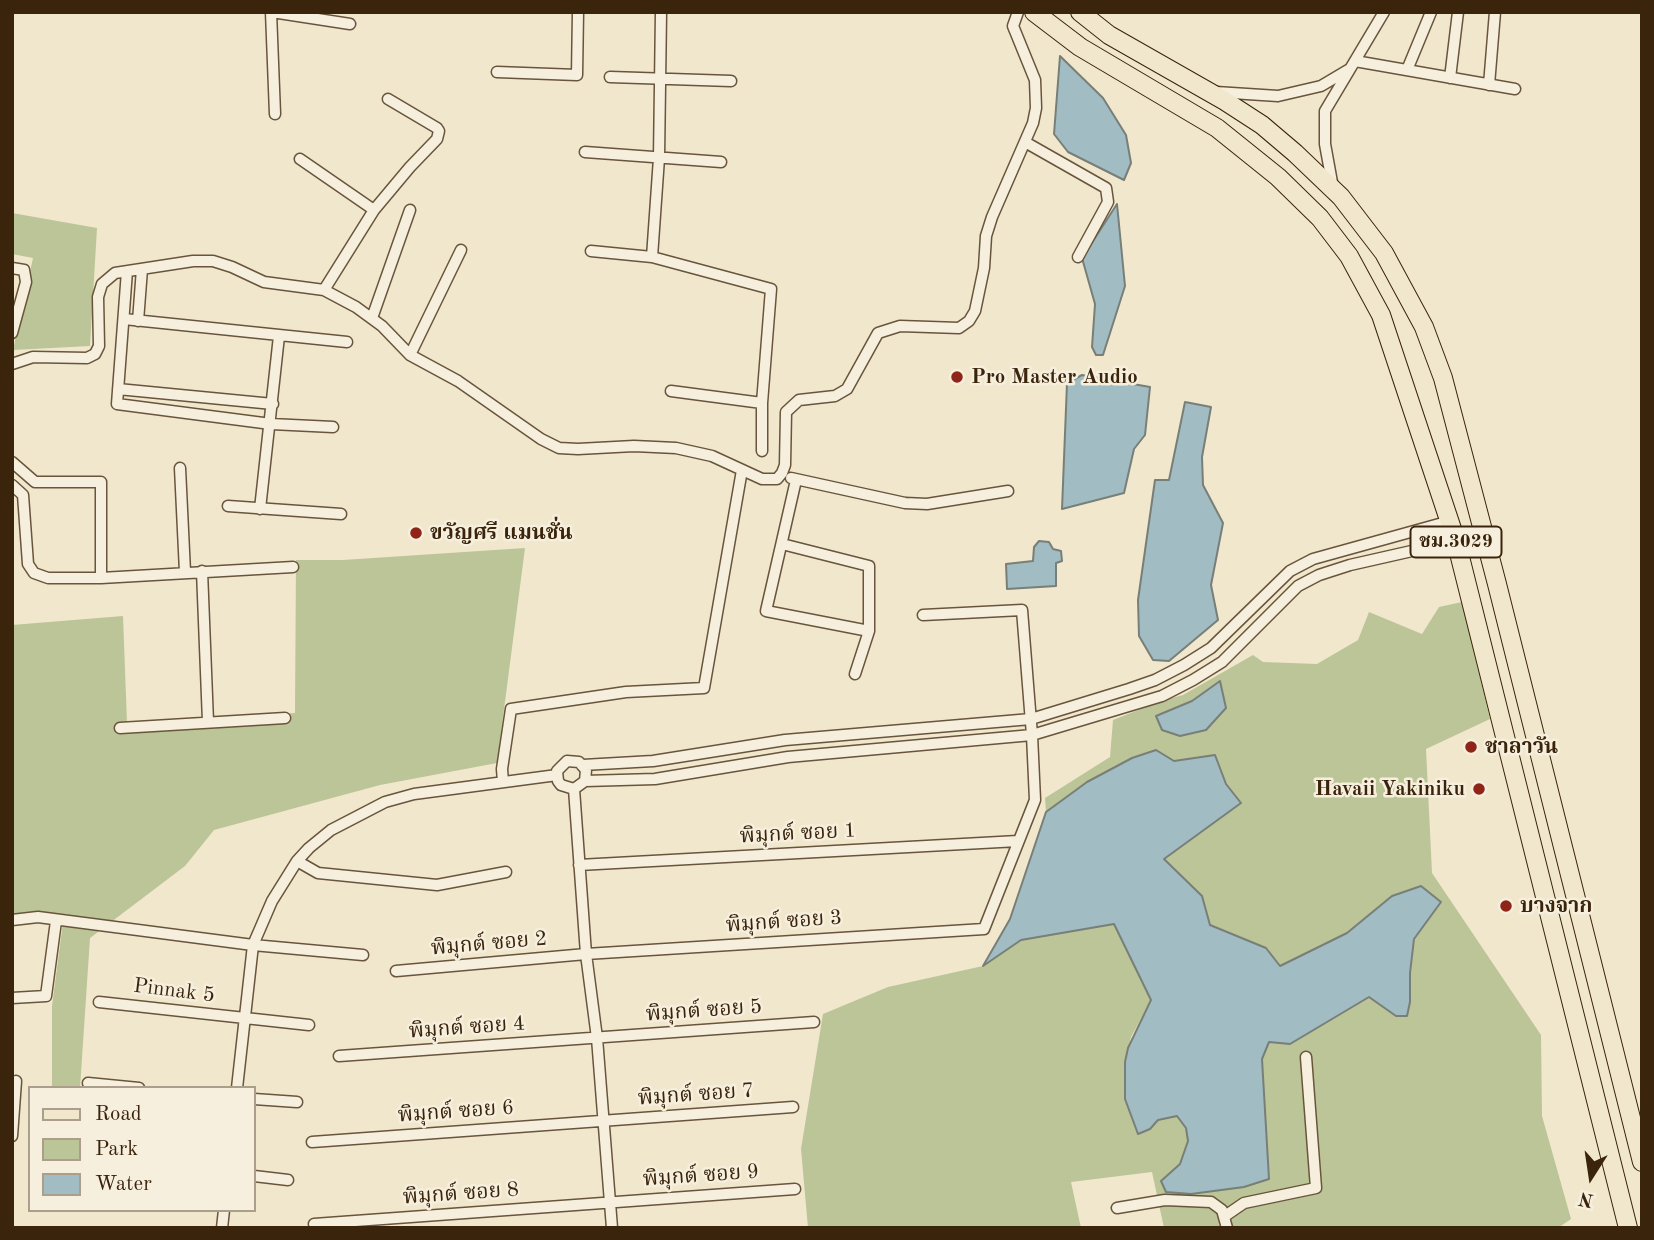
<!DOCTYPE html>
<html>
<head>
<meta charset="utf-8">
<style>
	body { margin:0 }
	#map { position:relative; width:1654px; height:1240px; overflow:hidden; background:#f1e7cc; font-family:"Old Standard TT",serif }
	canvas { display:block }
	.frame { position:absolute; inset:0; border:14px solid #3a240b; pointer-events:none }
	.legend { position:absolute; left:28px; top:1086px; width:228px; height:126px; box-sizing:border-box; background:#f6efde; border:2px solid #ab9e8a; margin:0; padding:9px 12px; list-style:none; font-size:21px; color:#3a240b }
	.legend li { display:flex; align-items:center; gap:14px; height:35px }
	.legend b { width:35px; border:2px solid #ab9e8a }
	.north { position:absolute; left:1556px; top:1142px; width:70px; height:70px; -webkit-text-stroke:5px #f6efde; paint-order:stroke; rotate:192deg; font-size:19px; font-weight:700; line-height:28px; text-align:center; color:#3a240b }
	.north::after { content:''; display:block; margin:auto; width:24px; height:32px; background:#3a240b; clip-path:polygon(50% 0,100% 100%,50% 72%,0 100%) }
</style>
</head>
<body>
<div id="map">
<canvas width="1654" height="1240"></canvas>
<div class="frame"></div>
<ul class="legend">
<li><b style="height:9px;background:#f1e7cc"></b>Road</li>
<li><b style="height:19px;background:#bcc597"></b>Park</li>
<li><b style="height:19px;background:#a1bcc2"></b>Water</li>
</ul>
<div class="north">N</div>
</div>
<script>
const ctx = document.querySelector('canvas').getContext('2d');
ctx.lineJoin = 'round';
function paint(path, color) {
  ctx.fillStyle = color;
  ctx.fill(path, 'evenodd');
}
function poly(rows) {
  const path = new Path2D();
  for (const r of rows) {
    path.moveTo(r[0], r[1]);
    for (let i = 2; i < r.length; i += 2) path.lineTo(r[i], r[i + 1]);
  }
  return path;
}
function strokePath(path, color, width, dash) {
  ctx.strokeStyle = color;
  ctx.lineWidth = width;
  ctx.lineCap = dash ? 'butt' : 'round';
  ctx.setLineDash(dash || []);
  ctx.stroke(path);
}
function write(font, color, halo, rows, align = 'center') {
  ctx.font = font + ' "Old Standard TT","Noto Serif Thai",serif';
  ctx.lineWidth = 5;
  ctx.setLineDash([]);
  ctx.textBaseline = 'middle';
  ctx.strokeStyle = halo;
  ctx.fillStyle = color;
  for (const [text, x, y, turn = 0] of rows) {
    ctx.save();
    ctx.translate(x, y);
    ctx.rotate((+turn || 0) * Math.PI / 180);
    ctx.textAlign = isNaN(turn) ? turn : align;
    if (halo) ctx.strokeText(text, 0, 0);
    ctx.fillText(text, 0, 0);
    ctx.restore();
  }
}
paint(poly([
	[12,213,97,228,90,346,13,350,33,258,12,254],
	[525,548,497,763,380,785,214,830,185,866,90,938,80,1088,52,1088,52,1006,64,915,12,917,12,625,123,616,127,723,295,713,296,560,343,560],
	[1462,602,1490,719,1426,749,1432,873,1541,1035,1542,1116,1571,1219,1558,1228,1164,1228,1152,1172,1071,1182,1081,1228,808,1228,801,1149,823,1014,888,987,983,966,1021,940,1114,924,1151,1000,1131,1037,1125,1062,1124,1085,1150,1129,1158,1120,1178,1116,1186,1128,1188,1141,1180,1164,1161,1181,1179,1194,1191,1194,1244,1187,1269,1179,1262,1059,1269,1042,1290,1044,1370,997,1396,1016,1410,1002,1410,973,1414,939,1392,896,1347,933,1280,966,1266,948,1210,925,1202,896,1164,859,1241,803,1226,784,1214,755,1087,782,1046,812,1045,798,1110,757,1113,720,1161,701,1183,695,1253,655,1263,662,1317,664,1358,640,1369,612,1422,634,1439,607]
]), '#bcc597');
const water = poly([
	[1060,56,1103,98,1126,135,1131,163,1124,180,1068,152,1054,134,1060,56],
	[1117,204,1125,286,1103,355,1096,355,1092,347,1095,304,1082,258,1117,204],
	[1082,375,1150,387,1145,435,1134,449,1124,493,1062,509,1067,383,1082,375],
	[1185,402,1211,407,1202,457,1203,485,1223,523,1211,585,1218,620,1169,661,1153,660,1139,636,1138,600,1155,480,1169,480,1185,402],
	[1039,541,1049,542,1053,549,1061,551,1062,561,1056,563,1056,586,1007,589,1006,564,1033,561,1034,547,1039,541],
	[1220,681,1226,708,1206,730,1180,736,1162,730,1156,716,1192,701,1220,681],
	[1156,750,1174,761,1215,755,1226,784,1241,803,1164,859,1202,896,1210,925,1266,948,1280,966,1347,933,1392,896,1421,886,1441,902,1414,939,1410,973,1410,1002,1407,1016,1396,1016,1369,997,1290,1044,1269,1042,1262,1059,1269,1179,1244,1187,1191,1194,1166,1192,1161,1181,1180,1164,1188,1141,1186,1128,1177,1116,1158,1120,1150,1129,1138,1134,1125,1099,1125,1062,1128,1048,1151,1000,1114,924,1021,940,983,966,1010,919,1046,812,1087,782,1132,758,1156,750]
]);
paint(water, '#a1bcc2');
strokePath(water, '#787f79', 2);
const street = poly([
	[271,12,275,114],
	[272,12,350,24],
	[1355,61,1515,89],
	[1407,70,1431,12],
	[497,72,577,75,578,12],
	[610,77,731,81],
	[1450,78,1458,12],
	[1489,85,1495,12],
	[1216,92,1278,96,1321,86,1348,70],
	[1025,142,1106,188,1108,202,1078,257],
	[585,152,721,162],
	[300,159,374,210],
	[1333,188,1325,144,1325,111,1384,12],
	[591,251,652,257,771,289,762,403,762,451],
	[652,257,659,158,661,12],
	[12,268,24,270,26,282,12,333],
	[127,271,117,404,271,424,333,427],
	[324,290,374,210,410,167,437,139,439,131,437,128,388,99],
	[372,318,410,210],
	[124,319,347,342],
	[138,321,142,269],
	[410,355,461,250],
	[12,364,33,357,87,358,95,354,99,346,98,297,102,284,115,273,193,261,213,261,232,267,264,282,324,290,356,307,382,326,410,355,458,381,541,439,559,448,578,449,634,446,676,448,712,456,762,479,777,479,782,473,785,465,786,412,799,400,835,396,847,389,878,333,900,326,959,328,969,321,975,311,984,268,986,236,992,217,1033,123,1036,108,1035,80,1013,26,1018,12],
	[118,389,273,404],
	[671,391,762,403],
	[12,462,35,482,101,482,101,578],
	[180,468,185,572],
	[791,478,905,503,927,504,1008,491],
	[796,480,766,611,869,631],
	[12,485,23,495,28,564,34,573,48,578,101,578,293,567],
	[228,506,341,514],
	[260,509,279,336],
	[782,544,869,566,869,631,855,674],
	[202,571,208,722],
	[120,728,285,718],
	[583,765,653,761,785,740,1031,719,1129,689,1155,680,1184,665,1211,648,1290,571,1313,559,1450,521],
	[585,781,586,770,579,762,567,761,557,771,558,781,561,785,574,789,585,781,655,779,788,757,1032,735,1162,696,1193,680,1222,662,1298,586,1319,575,1350,565,1456,541],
	[503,782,502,769,511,709,626,692,704,688,742,470],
	[574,789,586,954,597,1038,612,1228],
	[297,861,318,873,437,885,506,872],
	[579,865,1018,841],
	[12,920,38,917,253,945,363,955],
	[396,971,586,954,984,929,1035,800,1032,735,1022,610,923,615],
	[12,998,46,996,56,921],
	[99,1002,309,1025],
	[339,1056,814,1022],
	[88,1083,139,1088],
	[237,1088,253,945,272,901,297,861,309,848,331,830,385,802,414,794,557,775],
	[254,1099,297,1102],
	[12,1136,16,1081],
	[312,1142,793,1107],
	[254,1176,288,1180],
	[1117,1208,1165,1200,1211,1202,1222,1210,1227,1228],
	[1225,1216,1244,1203,1316,1188,1306,1057],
	[314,1224,795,1189],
	[222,1228,224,1210]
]);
const primary = poly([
	[1034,12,1080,47,1217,128,1278,177,1320,218,1349,256,1381,315,1456,541,1628,1228],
	[1080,12,1109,35,1225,101,1262,125,1295,153,1341,197,1384,253,1424,327,1443,378,1497,584,1642,1162]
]);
strokePath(street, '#68553b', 13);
strokePath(primary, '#3a240b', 20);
strokePath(street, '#f6efde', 10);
strokePath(primary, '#f1e7cc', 18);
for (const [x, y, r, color] of [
	[957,377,7,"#8f2418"],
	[416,533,7,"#8f2418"],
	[1471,747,7,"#8f2418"],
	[1479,789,7,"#8f2418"],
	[1506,906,7,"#8f2418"]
]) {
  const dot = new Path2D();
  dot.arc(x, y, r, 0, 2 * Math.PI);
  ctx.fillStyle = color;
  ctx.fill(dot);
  strokePath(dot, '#f6efde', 2.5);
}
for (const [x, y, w] of [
	[1456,542,91]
]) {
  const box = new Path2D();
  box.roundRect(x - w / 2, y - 15.5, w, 31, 5);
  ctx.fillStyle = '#f6efde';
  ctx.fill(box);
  strokePath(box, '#3a240b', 2);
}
write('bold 19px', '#3a240b', null, [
	["ชม.3029",1456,542]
]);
write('bold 21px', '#3a240b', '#f6efde', [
	["Pro Master Audio",971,377],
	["ขวัญศรี แมนชั่น",430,533],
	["ชาลาวัน",1485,747],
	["Havaii Yakiniku",1465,789,"right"],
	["บางจาก",1520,906]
], 'left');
write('21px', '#3a240b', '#f6efde', [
	["พิมุกต์ ซอย 1",798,834,-3],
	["พิมุกต์ ซอย 3",784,922,-4],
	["พิมุกต์ ซอย 2",489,944,-5],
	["Pinnak 5",174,991,7],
	["พิมุกต์ ซอย 5",704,1011,-4],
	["พิมุกต์ ซอย 4",467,1028,-4],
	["พิมุกต์ ซอย 7",696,1095,-4],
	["พิมุกต์ ซอย 6",456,1112,-4],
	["พิมุกต์ ซอย 9",701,1176,-4],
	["พิมุกต์ ซอย 8",461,1194,-4]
]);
</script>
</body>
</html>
